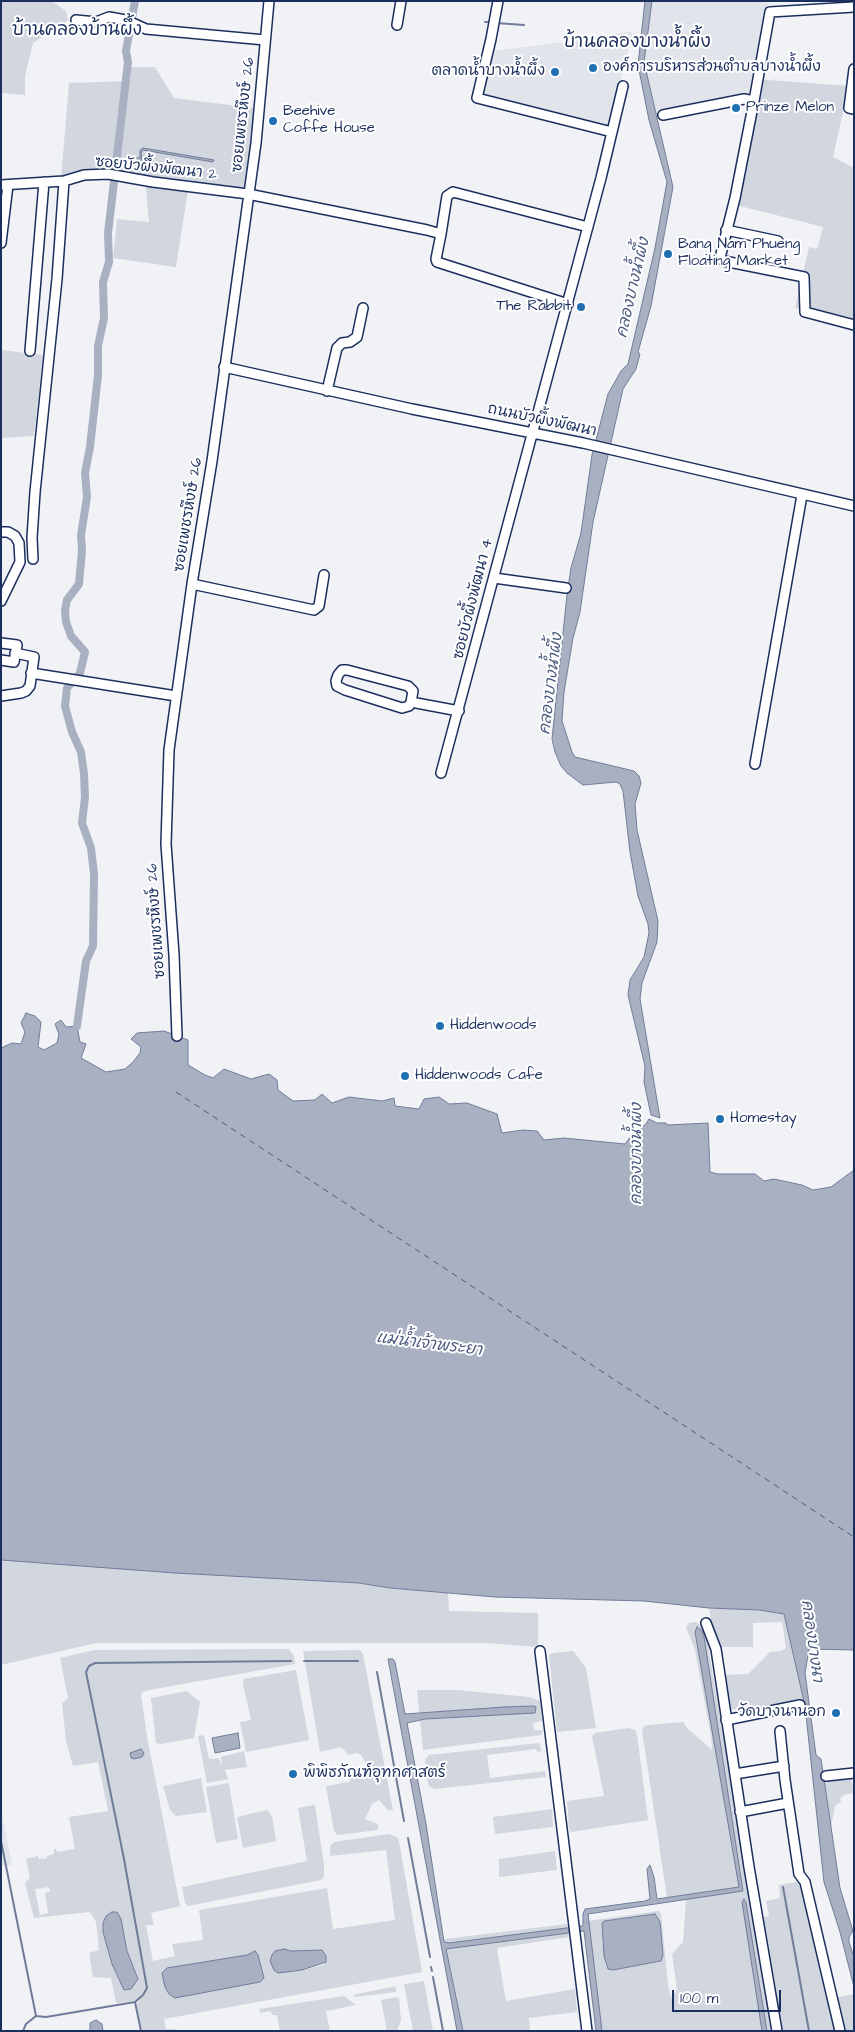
<!DOCTYPE html>
<html>
<head>
<meta charset="utf-8">
<style>
	body { margin:0 }
	#map { position:relative; width:855px; height:2032px; overflow:hidden; background:#f1f2f5; font-family:"Architects Daughter",sans-serif }
	canvas { display:block }
	.frame { position:absolute; inset:0; border:2px solid #1b2f5e; pointer-events:none }
	.scale { position:absolute; left:672px; top:1990px; width:109px; height:22px; box-sizing:border-box; border:2px solid #1b2f5e; border-top:0; padding-left:6px; font-size:15px; line-height:18px; white-space:nowrap; color:#1b2f5e; -webkit-text-stroke:4px #fff; paint-order:stroke }
</style>
</head>
<body>
<div id="map">
<canvas width="855" height="2032"></canvas>
<div class="frame"></div>
<div class="scale">100 m</div>
</div>
<script>
const ctx = document.querySelector('canvas').getContext('2d');
ctx.lineJoin = 'round';
function paint(path, color) {
  ctx.fillStyle = color;
  ctx.fill(path, 'evenodd');
}
function poly(rows) {
  const path = new Path2D();
  for (const r of rows) {
    path.moveTo(r[0], r[1]);
    for (let i = 2; i < r.length; i += 2) path.lineTo(r[i], r[i + 1]);
  }
  return path;
}
function strokePath(path, color, width, dash) {
  ctx.strokeStyle = color;
  ctx.lineWidth = width;
  ctx.lineCap = dash ? 'butt' : 'round';
  ctx.setLineDash(dash || []);
  ctx.stroke(path);
}
function write(font, color, halo, rows, align = 'center') {
  ctx.font = font + ' "Architects Daughter","Playpen Sans Thai",sans-serif';
  ctx.lineWidth = 4;
  ctx.setLineDash([]);
  ctx.textBaseline = 'middle';
  ctx.strokeStyle = halo;
  ctx.fillStyle = color;
  for (const [text, x, y, turn = 0] of rows) {
    ctx.save();
    ctx.translate(x, y);
    ctx.rotate((+turn || 0) * Math.PI / 180);
    ctx.textAlign = isNaN(turn) ? turn : align;
    if (halo) ctx.strokeText(text, 0, 0);
    ctx.fillText(text, 0, 0);
    ctx.restore();
  }
}
paint(poly([
	[652,1,769,1,755,98,738,96,656,116,644,62],
	[633,31,609,127,481,96,492,51,572,41],
	[1,1809,12,1865,1,1866]
]), '#e1e4ea');
paint(poly([
	[1,1,52,1,66,11,68,20,33,43,25,76,25,95,1,93],
	[131,67,155,67,174,98,254,108,246,187,244,190,189,183,176,267,113,258,117,219,149,222,145,176,107,168,61,178,69,83,130,81],
	[143,148,213,161,143,150,141,153,142,160,198,170,201,172,130,159,129,157,140,158,140,150],
	[755,79,849,86,833,157,854,168,854,322,795,308,809,247,817,249,823,227,728,203],
	[1,350,43,355,34,436,1,438],
	[1,1560,359,1583,390,1588,448,1593,449,1611,538,1613,538,1647,487,1643,96,1643,1,1665],
	[709,1608,759,1610,784,1614,804,1703,727,1710,723,1675,748,1674,770,1652,781,1651,786,1648,782,1622,753,1623,753,1647,720,1647,713,1632],
	[696,1622,702,1627,706,1634,773,2031,767,2031,746,1902,744,1900,742,1902,762,2031,602,2031,588,1921,659,1911,661,1913,668,1985,671,1997,677,1990,672,1954,683,1942,686,1900,667,1898,642,1730,644,1726,649,1725,683,1722,687,1728,712,1750,711,1736,695,1650,686,1627,689,1623],
	[655,1914,660,1922,663,1955,660,1962,613,1970,606,1966,602,1923,604,1921],
	[289,1649,294,1656,295,1664,149,1690,143,1692,141,1695,147,1736,180,1906,151,1913,154,1925,146,1925,153,1961,175,1956,172,1944,203,1940,199,1910,327,1888,333,1929,395,1920,386,1850,330,1856,330,1846,334,1842,389,1834,397,1837,399,1841,422,1972,164,2019,166,2029,177,2029,177,2031,141,2031,136,2005,140,2000,116,2003,111,1978,93,1977,89,1953,99,1950,96,1922,90,1912,34,1918,25,1883,30,1878,26,1859,38,1856,39,1859,47,1858,47,1856,54,1854,54,1849,56,1849,57,1852,75,1849,69,1817,108,1811,98,1762,73,1766,66,1741,62,1703,68,1698,60,1658,94,1650],
	[49,1887,50,1892,45,1893,48,1913,40,1915,35,1889],
	[106,1916,127,1951,138,1979,119,1980,103,1932,103,1923],
	[284,1949,291,1951,312,1950,326,1962,323,1965,302,1970,275,1951],
	[255,1952,260,1967,264,1978,247,1955],
	[360,1650,363,1654,393,1810,388,1810,379,1800,372,1804,365,1819,378,1824,378,1830,337,1835,334,1831,326,1786,349,1782,353,1775,360,1774,363,1771,366,1763,361,1755,356,1753,349,1755,341,1747,320,1752,303,1651],
	[573,1651,586,1668,596,1728,557,1732,549,1655,553,1653],
	[296,1670,309,1740,246,1752,240,1722,251,1720,243,1684,244,1679],
	[417,1690,458,1690,529,1697,540,1701,542,1721,533,1723,534,1730,542,1730,543,1732,541,1735,423,1750],
	[187,1691,200,1702,194,1738,161,1744,156,1743,151,1698],
	[628,1728,635,1730,637,1734,648,1820,571,1832,569,1828,567,1801,604,1796,592,1736,595,1733],
	[204,1735,209,1759,218,1758,222,1765,221,1757,244,1751,247,1767,225,1770,228,1779,207,1783,198,1736],
	[539,1743,542,1751,537,1752,536,1749,487,1755,490,1778,545,1771,546,1777,434,1789,428,1785,425,1759,429,1755],
	[851,1777,854,1793,844,1795,840,1798,841,1802,835,1806,831,1827,823,1781],
	[201,1778,207,1812,176,1816,170,1810,163,1786],
	[229,1783,238,1839,216,1843,206,1787],
	[315,1805,324,1865,324,1877,321,1880,193,1905,188,1906,185,1903,182,1887,307,1861,298,1808],
	[552,1809,553,1827,495,1834,493,1817],
	[267,1810,272,1816,276,1841,243,1848,237,1817],
	[555,1851,557,1870,499,1877,499,1859],
	[802,1881,837,2031,781,2031,762,1918,769,1916,766,1901,780,1898,779,1885],
	[567,1924,569,1937,497,1948,506,2001,575,1989,577,2012,529,2018,530,2031,463,2031,444,1939],
	[424,1981,433,2031,413,2031,404,1984],
	[396,1986,396,1992,355,1997,353,1995],
	[854,1994,854,2031,842,2031,835,1998],
	[344,1996,356,2005,326,2011,330,2031,280,2031,277,2015,272,2015,271,2011,260,2013,259,2009],
	[396,1997,399,1998,401,2020,397,2031,387,2031,381,2000]
]), '#d2d6df');
const water = poly([
	[645,1,652,1,644,62,673,187,651,306,638,352,640,354,636,369,623,389,593,522,580,612,573,638,564,692,562,721,572,752,575,757,634,771,639,776,641,783,635,804,637,830,658,921,657,942,642,983,640,999,660,1118,651,1115,644,1082,645,1066,628,995,630,980,644,957,649,933,648,924,638,896,630,852,623,791,620,784,616,782,583,785,567,773,561,766,555,752,552,739,567,595,571,568,581,533,592,455,608,394,621,371,628,364,655,248,667,182,649,120,638,65,645,1],
	[143,148,214,160,213,162,143,150,141,153,142,160,198,170,204,173,129,159,129,157,140,158,140,150,143,148],
	[26,1013,35,1016,41,1022,38,1047,44,1050,57,1043,59,1034,55,1024,61,1020,66,1027,77,1026,80,1042,86,1044,81,1058,106,1072,125,1069,133,1062,140,1053,141,1047,131,1039,137,1033,164,1031,188,1040,188,1065,205,1075,213,1078,224,1069,251,1079,269,1074,277,1080,278,1090,293,1101,315,1100,322,1094,332,1103,349,1097,382,1101,394,1098,395,1106,419,1109,424,1099,439,1097,449,1104,467,1103,497,1114,502,1133,523,1130,537,1131,544,1140,564,1138,625,1144,635,1131,646,1124,649,1119,657,1123,666,1123,667,1125,708,1123,710,1172,718,1174,755,1174,764,1181,774,1179,802,1185,813,1190,831,1187,854,1170,854,1650,809,1649,805,1673,816,1755,821,1759,840,1888,853,1931,849,1937,849,1942,854,1957,854,1987,840,1932,824,1882,805,1706,784,1614,759,1610,709,1608,644,1601,495,1597,390,1588,359,1583,175,1573,1,1560,1,1048,12,1043,21,1044,25,1032,21,1023,26,1013],
	[697,1627,702,1631,704,1637,743,1891,588,1914,602,2031,596,2031,584,1931,446,1949,463,2031,457,2031,388,1659,393,1659,395,1662,405,1714,504,1707,534,1706,536,1707,535,1713,425,1719,407,1723,426,1824,444,1942,449,1943,582,1926,583,1925,583,1914,585,1909,645,1901,650,1899,647,1869,650,1865,654,1877,657,1899,739,1887,695,1632,697,1627],
	[238,1733,240,1748,215,1753,212,1738,238,1733],
	[141,1749,144,1753,142,1757,134,1759,131,1758,130,1753,141,1749],
	[744,1899,746,1902,767,2031,762,2031,742,1902,744,1899],
	[112,1912,117,1912,121,1919,127,1951,138,1979,131,1989,124,1990,112,1964,103,1932,103,1923,106,1916,112,1912],
	[655,1914,660,1922,663,1955,661,1961,613,1970,608,1969,604,1956,602,1923,604,1921,655,1914],
	[284,1949,291,1951,322,1950,326,1956,326,1962,302,1970,278,1973,274,1970,270,1961,272,1955,275,1951,284,1949],
	[255,1951,258,1955,264,1978,260,1982,175,1998,169,1994,165,1987,162,1973,167,1968,247,1955,255,1951],
	[96,2020,102,2024,103,2031,90,2031,90,2023,96,2020]
]);
paint(water, '#a8b0c2');
strokePath(water, '#707c9a', 1);
strokePath(poly([
	[485,22,491,22],
	[496,23,524,25],
	[304,1661,358,1661],
	[377,1672,404,1821],
	[408,1838,430,1957],
	[1,1841,36,2016,26,2024,23,2031],
	[783,1887,809,2031],
	[431,1967,432,1971],
	[433,1977,443,2031],
	[36,2016,46,2017,135,2002],
	[141,2031,135,2002,143,1995,147,1988,124,1859,86,1672,89,1666,95,1663,291,1661]
]), '#707c9a', 2);
strokePath(poly([
	[77,1026,86,961,93,946,94,874,91,848,82,823,85,797,84,774,81,752,72,732,65,706,67,688,80,673,85,652,71,636,66,622,65,610,67,600,79,584,82,550,81,535,87,497,85,473,90,447,98,375,98,346,104,318,103,282,109,262,108,233,128,62,126,51,135,1]
]), '#a8b0c2', 8);
strokePath(poly([
	[176,1092,854,1537]
]), '#4c5c81', 1, [6, 5]);
const minor = poly([
	[498,1,491,39,477,98,612,132],
	[76,20,96,22,109,17,126,20,146,29,265,40],
	[397,25,401,1],
	[854,69,849,108,854,109],
	[754,101,770,12,854,7],
	[663,115,744,99,754,101,735,198,720,258,724,261,804,277,805,312,854,325],
	[1,185,64,181,84,175,108,174,153,182,248,194,427,230,441,234,436,259,437,262,568,304],
	[726,230,778,241],
	[441,234,447,196,453,192,588,227],
	[1,243,8,185],
	[30,351,44,182],
	[224,367,412,409,583,443,854,506],
	[327,391,337,348,342,343,350,342,357,337,363,308],
	[1,532,8,532,15,536,19,543,20,562,1,601],
	[33,559,32,538,35,492,57,279,64,181],
	[494,578,566,588],
	[192,584,314,610,319,606,324,575],
	[1,643,17,645,14,662,1,660],
	[31,673,176,696],
	[1,696,21,693,26,691,30,686,34,657,15,653],
	[411,702,409,706,402,708,345,690,337,686,336,681,338,675,342,670,347,670,408,686,413,691,411,702,459,711],
	[755,764,802,495],
	[441,773,601,178,623,86],
	[177,1036,174,955,166,844,169,750,192,584,212,461,256,143,269,1],
	[706,1623,716,1649,749,1867,777,2031],
	[540,1651,587,2031],
	[726,1720,800,1705],
	[780,1731,785,1780,799,1874,805,1882,840,2031],
	[735,1774,784,1766],
	[826,1776,854,1773],
	[740,1812,788,1803]
]);
strokePath(minor, '#1b2f5e', 12);
strokePath(minor, '#fff', 9);
for (const [x, y, r, color] of [
	[593,68,5,"#1f6fb2"],
	[555,72,5,"#1f6fb2"],
	[736,108,5,"#1f6fb2"],
	[273,121,5,"#1f6fb2"],
	[668,254,5,"#1f6fb2"],
	[581,307,5,"#1f6fb2"],
	[440,1026,5,"#1f6fb2"],
	[405,1076,5,"#1f6fb2"],
	[720,1119,5,"#1f6fb2"],
	[836,1713,5,"#1f6fb2"],
	[293,1774,5,"#1f6fb2"]
]) {
  const dot = new Path2D();
  dot.arc(x, y, r, 0, 2 * Math.PI);
  ctx.fillStyle = color;
  ctx.fill(dot);
  strokePath(dot, '#fff', 2);
}
write('15px', '#1b2f5e', '#fff', [
	["องค์การบริหารส่วนตำบลบางน้ำผึ้ง",603,68],
	["ตลาดน้ำบางน้ำผึ้ง",545,72,"right"],
	["Prinze Melon",746,108],
	["Beehive",283,112],
	["Coffe House",283,129],
	["Bang Nam Phueng",678,245],
	["Floating Market",678,262],
	["The Rabbit",571,307,"right"],
	["Hiddenwoods",450,1026],
	["Hiddenwoods Cafe",415,1076],
	["Homestay",730,1119],
	["วัดบางนานอก",826,1713,"right"],
	["พิพิธภัณฑ์อุทกศาสตร์",303,1774]
], 'left');
write('15px', '#1b2f5e', '#fff', [
	["ซอยเพชรหึงษ์ 26",244,115,-84],
	["ซอยบัวผึ้งพัฒนา 2",156,169,6],
	["ถนนบัวผึ้งพัฒนา",542,421,12],
	["ซอยเพชรหึงษ์ 26",189,515,-81],
	["ซอยบัวผึ้งพัฒนา 4",474,599,-76],
	["ซอยเพชรหึงษ์ 26",157,921,-94]
]);
write('italic 16px', '#4c5c81', '#fff', [
	["คลองบางน้ำผึ้ง",634,288,-77],
	["คลองบางน้ำผึ้ง",552,684,-83],
	["คลองบางน้ำผึ้ง",638,1154,-90],
	["แม่น้ำเจ้าพระยา",429,1345,7],
	["คลองบางนา",811,1641,82]
]);
write('18px', '#1b2f5e', '#fff', [
	["บ้านคลองบ้านผึ้ง",77,31],
	["บ้านคลองบางน้ำผึ้ง",637,43]
]);
</script>
</body>
</html>
